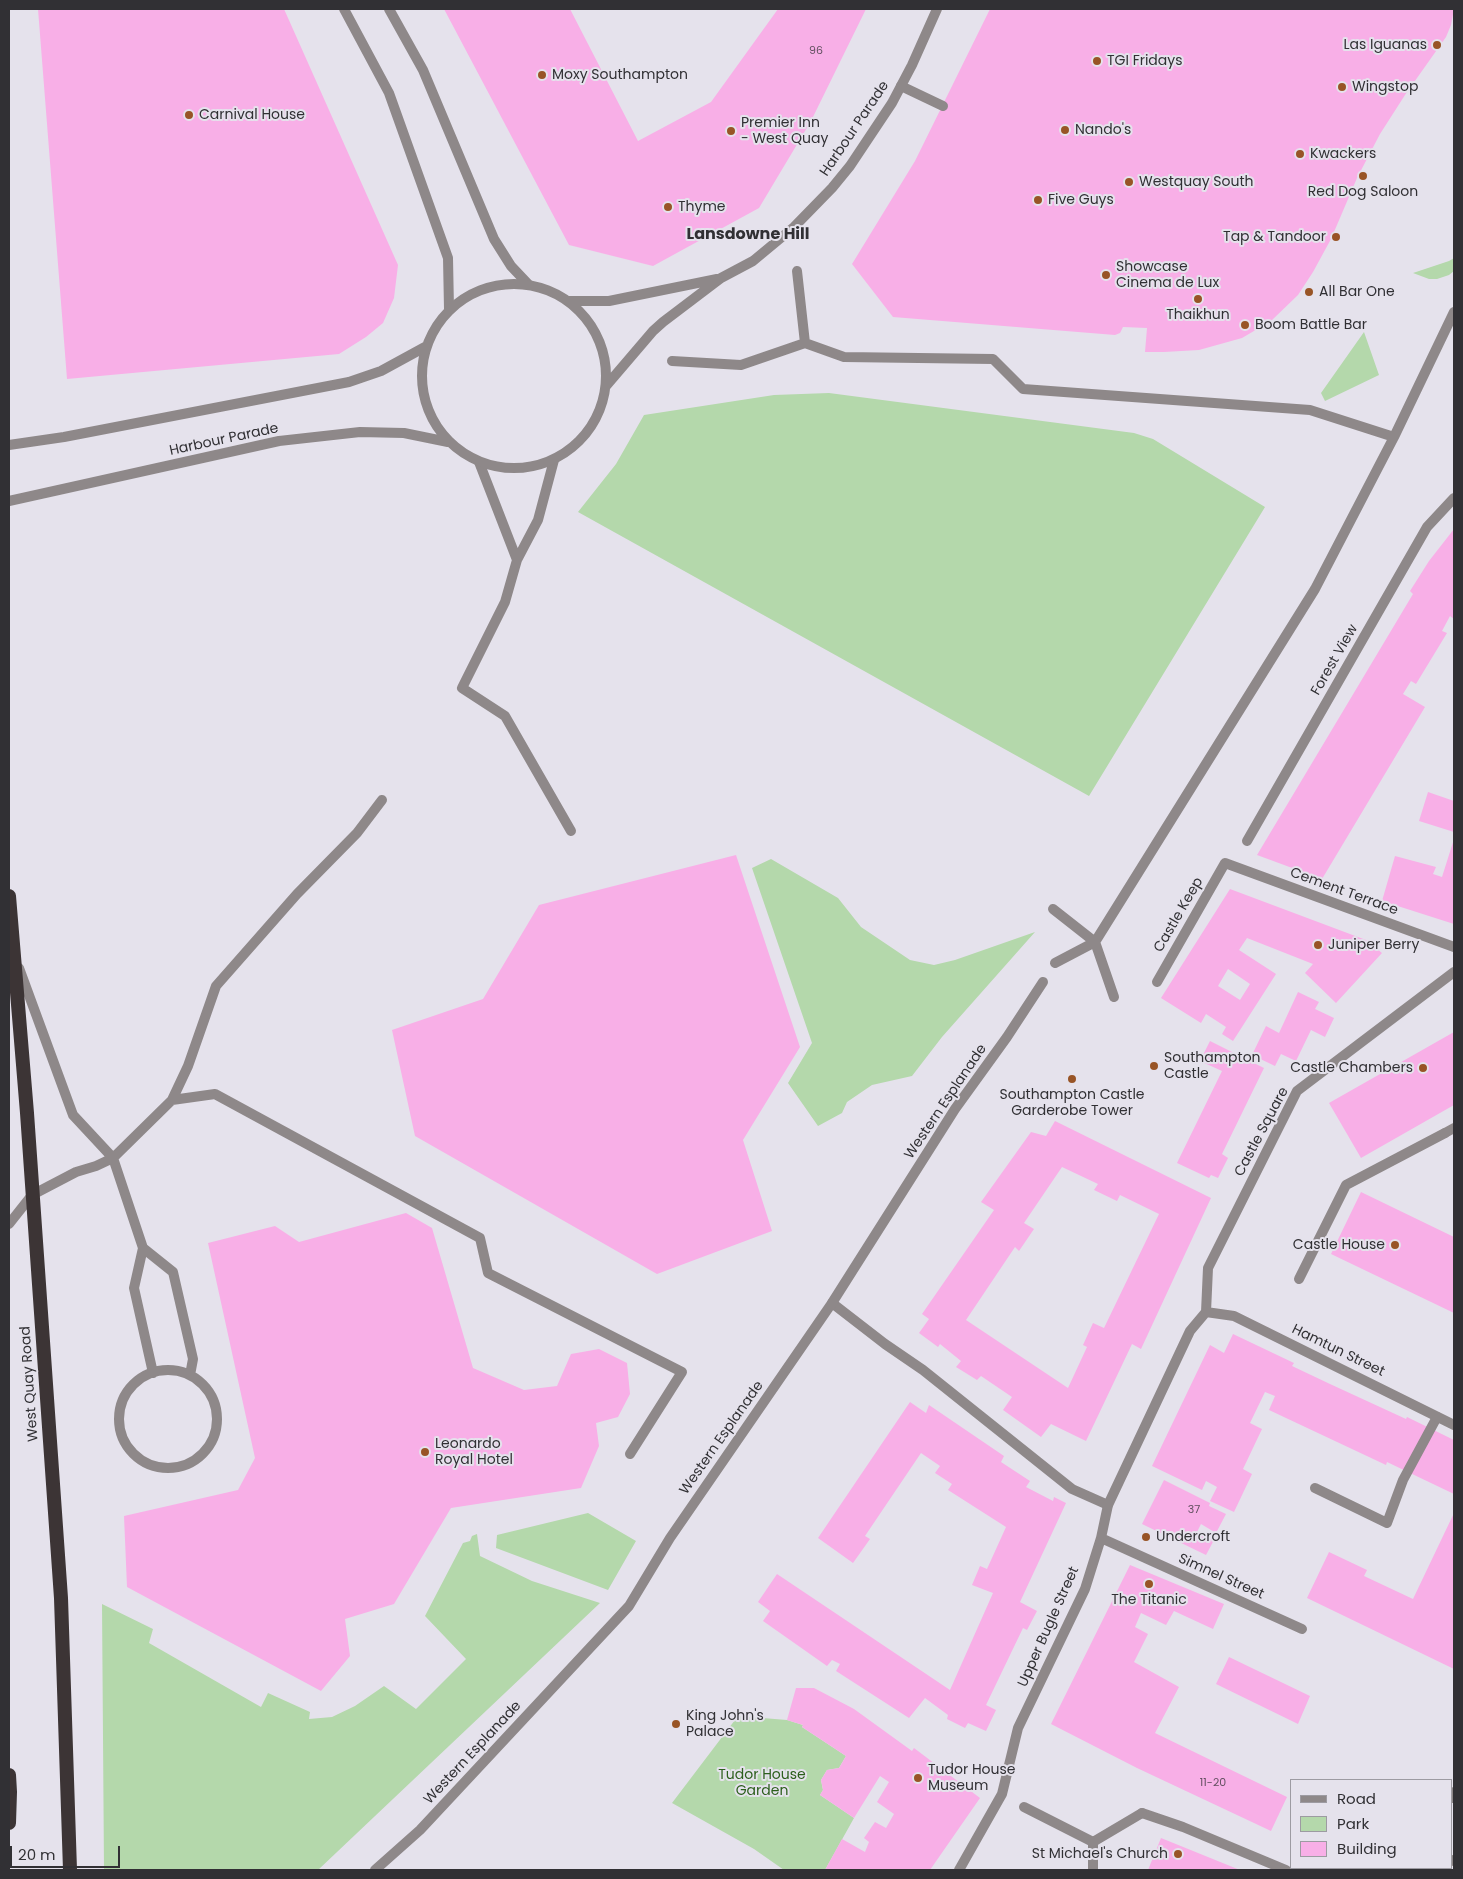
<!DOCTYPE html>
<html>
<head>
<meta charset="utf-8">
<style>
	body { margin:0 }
	#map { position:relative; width:1463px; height:1879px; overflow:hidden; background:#e5e2ec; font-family:Poppins,sans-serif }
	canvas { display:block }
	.frame { position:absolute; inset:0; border:10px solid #313034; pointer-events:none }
	.legend { position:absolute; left:1290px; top:1779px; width:162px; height:90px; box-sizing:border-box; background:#e5e2ec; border:1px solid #9d9ba2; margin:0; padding:6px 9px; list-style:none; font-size:15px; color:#313034 }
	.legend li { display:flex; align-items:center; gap:10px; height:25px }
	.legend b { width:25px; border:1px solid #9d9ba2 }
	.scale { position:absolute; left:10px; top:1846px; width:110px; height:22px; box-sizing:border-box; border:2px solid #313034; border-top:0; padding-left:6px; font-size:15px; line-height:18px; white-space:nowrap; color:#313034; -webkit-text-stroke:4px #e5e2ec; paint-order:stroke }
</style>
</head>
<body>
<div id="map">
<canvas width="1463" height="1879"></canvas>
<div class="frame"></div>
<ul class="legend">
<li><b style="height:6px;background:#8e8889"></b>Road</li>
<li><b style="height:14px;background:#b4d8ab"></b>Park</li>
<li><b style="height:14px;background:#f8afe7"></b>Building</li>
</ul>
<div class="scale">20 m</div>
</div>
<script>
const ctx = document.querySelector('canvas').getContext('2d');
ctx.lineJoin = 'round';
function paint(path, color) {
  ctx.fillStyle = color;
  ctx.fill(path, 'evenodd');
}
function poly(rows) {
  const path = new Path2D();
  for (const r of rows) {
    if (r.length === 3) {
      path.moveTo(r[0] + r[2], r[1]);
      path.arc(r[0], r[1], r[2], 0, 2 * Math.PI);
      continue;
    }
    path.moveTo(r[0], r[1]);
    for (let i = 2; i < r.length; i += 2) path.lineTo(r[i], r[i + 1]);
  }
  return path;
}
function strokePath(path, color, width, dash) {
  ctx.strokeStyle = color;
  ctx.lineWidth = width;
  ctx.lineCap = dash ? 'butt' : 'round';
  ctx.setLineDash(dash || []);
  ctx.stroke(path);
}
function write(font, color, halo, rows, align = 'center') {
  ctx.font = font + ' Poppins,sans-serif';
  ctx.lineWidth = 4;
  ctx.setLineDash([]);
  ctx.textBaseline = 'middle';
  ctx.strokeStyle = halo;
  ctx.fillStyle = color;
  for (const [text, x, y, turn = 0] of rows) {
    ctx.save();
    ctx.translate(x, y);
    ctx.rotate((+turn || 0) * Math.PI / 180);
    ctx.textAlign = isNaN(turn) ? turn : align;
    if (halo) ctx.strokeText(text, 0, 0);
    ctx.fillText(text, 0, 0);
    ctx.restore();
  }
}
paint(poly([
	[1454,258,1454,271,1449,275,1437,279,1429,279,1413,273,1449,261],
	[1364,332,1379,375,1325,401,1321,393],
	[829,393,1134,433,1153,439,1265,507,1089,796,578,512,616,464,644,415,774,395],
	[771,859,838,898,861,927,910,960,934,965,955,960,1035,932,942,1037,912,1076,872,1085,847,1102,842,1113,818,1126,788,1083,812,1043,752,868],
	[588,1513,636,1541,608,1590,496,1548,497,1535],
	[477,1534,480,1556,532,1581,600,1603,318,1870,104,1870,102,1604,153,1629,149,1643,261,1707,268,1693,310,1712,309,1719,332,1717,355,1706,384,1686,416,1709,466,1659,425,1616,463,1543,470,1541,472,1536],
	[738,1716,787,1720,803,1725,802,1727,846,1756,839,1768,827,1770,821,1780,823,1790,820,1795,854,1818,825,1870,784,1870,754,1849,672,1803]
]), '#b4d8ab');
paint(poly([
	[38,9,284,9,398,265,394,298,383,323,366,337,339,354,67,379],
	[444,9,570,9,638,141,711,102,778,9,866,9,811,121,759,208,653,266,569,245],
	[990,9,1454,9,1451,25,1446,37,1405,95,1380,134,1357,178,1331,239,1313,272,1298,295,1271,321,1242,338,1199,350,1164,352,1145,352,1147,328,1123,327,1120,333,1115,335,893,317,852,264,915,161],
	[1454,529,1454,619,1450,616,1442,631,1447,633,1416,684,1411,681,1403,694,1425,707,1331,864,1322,879,1257,855,1413,594,1410,591,1429,561],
	[1428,792,1454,801,1454,832,1419,821],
	[1454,839,1454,924,1382,901,1395,856,1436,867,1433,874,1442,877],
	[736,855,800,1047,743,1140,772,1231,657,1274,415,1136,392,1030,483,999,539,905],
	[1230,889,1366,940,1382,953,1336,1003,1305,973,1313,964,1247,938,1239,950,1276,974,1233,1041,1222,1034,1226,1027,1206,1014,1201,1023,1161,998],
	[1228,969,1250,984,1240,1000,1218,986],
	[1298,992,1319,1002,1315,1009,1334,1018,1325,1037,1311,1030,1296,1061,1281,1054,1275,1066,1252,1055,1266,1026,1279,1033],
	[1454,1032,1454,1105,1361,1158,1329,1103],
	[1210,1041,1264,1068,1222,1154,1228,1158,1218,1178,1211,1175,1209,1178,1177,1163,1222,1071,1200,1061],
	[1055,1121,1211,1198,1141,1349,1132,1344,1086,1441,1051,1424,1041,1437,1003,1410,1012,1397,981,1376,977,1380,956,1367,961,1361,940,1344,938,1347,919,1333,929,1319,922,1314,994,1210,981,1202,1031,1132,1046,1136],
	[1062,1167,1098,1184,1094,1190,1117,1201,1120,1195,1159,1214,1104,1328,1093,1323,1083,1345,1087,1347,1068,1388,966,1320,1015,1247,1019,1251,1034,1229,1024,1223],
	[1361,1192,1454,1237,1454,1313,1331,1254],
	[406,1213,432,1228,473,1368,524,1390,557,1386,571,1354,599,1349,627,1363,630,1394,618,1417,596,1423,599,1446,581,1488,451,1508,394,1604,345,1619,350,1656,321,1691,127,1587,124,1516,238,1490,255,1458,208,1243,275,1226,299,1242],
	[1233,1334,1294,1363,1292,1366,1330,1384,1406,1419,1407,1417,1454,1440,1454,1494,1387,1462,1386,1465,1269,1410,1275,1396,1265,1392,1250,1423,1262,1429,1243,1469,1252,1474,1234,1512,1210,1501,1217,1487,1206,1481,1202,1490,1152,1466,1210,1345,1224,1353],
	[910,1402,926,1413,929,1405,1004,1456,1001,1462,1030,1481,1026,1487,1053,1501,1054,1497,1066,1503,1020,1602,1037,1611,1027,1630,1023,1628,986,1705,996,1710,986,1731,968,1723,965,1728,947,1719,948,1715,925,1698,909,1718,836,1671,840,1664,832,1660,827,1666,763,1621,770,1611,758,1602,777,1574,950,1690,993,1593,972,1585,980,1566,987,1569,1006,1527,948,1490,952,1484,935,1473,940,1466,921,1453,865,1536,870,1539,853,1563,818,1538],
	[1164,1480,1210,1503,1209,1506,1226,1514,1216,1533,1201,1524,1197,1532,1214,1540,1206,1555,1142,1524],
	[1454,1513,1454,1669,1307,1598,1329,1552,1367,1570,1364,1576,1413,1599],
	[1130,1565,1224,1604,1213,1629,1174,1611,1166,1625,1141,1613,1135,1627,1148,1634,1134,1662,1179,1687,1155,1733,1287,1797,1271,1831,1137,1768,1051,1724],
	[1229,1657,1310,1696,1298,1724,1216,1684],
	[796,1688,814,1688,854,1709,912,1751,914,1748,980,1798,930,1870,825,1870,842,1839,865,1852,869,1842,864,1838,875,1822,886,1828,894,1814,877,1802,889,1782,880,1776,854,1818,820,1795,823,1790,821,1780,827,1770,839,1768,846,1756,802,1727,803,1725,787,1720],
	[1161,1838,1240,1870,1148,1870]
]), '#f8afe7');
strokePath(poly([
	[344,9,389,93,448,258,449,309],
	[389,9,423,70,494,239,511,266,528,284],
	[901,86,943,106],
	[554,460,538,520,517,560,505,602,462,688,505,716,571,831],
	[479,462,517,560],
	[19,968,73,1115,113,1158,143,1248,134,1288,153,1373],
	[172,1100,215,1094,480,1238,488,1273,682,1372,630,1454],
	[9,1224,32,1195,76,1172,96,1166,113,1158,172,1100,188,1066,216,986,297,894,357,833,382,800],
	[143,1248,173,1272,193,1359,190,1375],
	[1299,1279,1346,1185,1445,1133],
	[832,1303,885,1344,923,1370,1072,1489,1108,1505],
	[168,1419,49],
	[1315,1488,1387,1523,1403,1480,1437,1417],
	[1142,1813,1183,1827,1286,1870],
	[1452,1860,1454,1861]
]), '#8e8889', 10);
strokePath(poly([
	[797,271,805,343,844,357,993,359,1023,389,1310,410,1394,437],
	[672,361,741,365,805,343],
	[1053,909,1095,942,1114,997],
	[1055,963,1095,942,1315,589,1394,437,1454,312],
	[1024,1807,1093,1842,1142,1813],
	[1093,1870,1093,1842]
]), '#8e8889', 10);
strokePath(poly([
	[514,376,92],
	[568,301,609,301,717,279],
	[606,386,653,331,663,322,721,278,753,261,794,227,832,188,850,166,892,103,912,65,937,9],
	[9,445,64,437,349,382,381,371,425,347],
	[9,501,279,441,360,432,404,433,448,442],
	[1247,841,1427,527,1454,498],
	[1157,982,1225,863,1454,947],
	[1445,1133,1454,1128],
	[1206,1312,1208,1268,1297,1091,1454,972],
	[1206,1312,1234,1316,1454,1425],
	[1101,1538,1302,1629],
	[1452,1798,1454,1792],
	[375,1870,420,1830,629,1606,670,1538,832,1303,955,1109,1007,1037,1043,982],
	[959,1870,1002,1794,1018,1728,1085,1589,1101,1538,1108,1505,1190,1331,1206,1312],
	[1419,1870,1420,1868]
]), '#8e8889', 10);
strokePath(poly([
	[9,896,27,1113,61,1598,70,1870],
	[9,1775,10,1792,9,1823]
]), '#3c3435', 14);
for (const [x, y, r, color] of [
	[1437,45,5,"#985426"],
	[1097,61,5,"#985426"],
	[542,75,5,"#985426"],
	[1342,87,5,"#985426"],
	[189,115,5,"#985426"],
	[1065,130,5,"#985426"],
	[731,131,5,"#985426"],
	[1300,154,5,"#985426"],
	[1363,176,5,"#985426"],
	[1129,182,5,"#985426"],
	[1038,200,5,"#985426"],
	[668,207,5,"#985426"],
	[1336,237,5,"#985426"],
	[1106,275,5,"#985426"],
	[1309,292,5,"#985426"],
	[1198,299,5,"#985426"],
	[1245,325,5,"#985426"],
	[1318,945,5,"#985426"],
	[1154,1066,5,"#985426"],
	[1423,1068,5,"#985426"],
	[1072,1079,5,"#985426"],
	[1395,1245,5,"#985426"],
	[425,1452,5,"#985426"],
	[1146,1537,5,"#985426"],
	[1149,1584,5,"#985426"],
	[676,1724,5,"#985426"],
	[918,1778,5,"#985426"],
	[1178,1854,5,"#985426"]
]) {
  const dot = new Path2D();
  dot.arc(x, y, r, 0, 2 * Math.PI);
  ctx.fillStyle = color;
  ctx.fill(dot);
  strokePath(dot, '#e5e2ec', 2);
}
write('11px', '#635061', null, [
	["96",816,51],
	["37",1194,1510],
	["11-20",1213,1783]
]);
write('14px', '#313034', '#e5e2ec', [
	["Las Iguanas",1427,45,"right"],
	["TGI Fridays",1107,61],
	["Moxy Southampton",552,75],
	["Wingstop",1352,87],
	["Carnival House",199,115],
	["Premier Inn",741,123],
	["- West Quay",741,139],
	["Nando's",1075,130],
	["Kwackers",1310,154],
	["Westquay South",1139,182],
	["Red Dog Saloon",1363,192,"center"],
	["Five Guys",1048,200],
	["Thyme",678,207],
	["Tap & Tandoor",1326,237,"right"],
	["Showcase",1116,267],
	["Cinema de Lux",1116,283],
	["All Bar One",1319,292],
	["Thaikhun",1198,315,"center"],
	["Boom Battle Bar",1255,325],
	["Juniper Berry",1328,945],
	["Southampton",1164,1058],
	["Castle",1164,1074],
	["Castle Chambers",1413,1068,"right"],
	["Southampton Castle",1072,1095,"center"],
	["Garderobe Tower",1072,1111,"center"],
	["Castle House",1385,1245,"right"],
	["Leonardo",435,1444],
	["Royal Hotel",435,1460],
	["Undercroft",1156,1537],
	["The Titanic",1149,1600,"center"],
	["King John's",686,1716],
	["Palace",686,1732],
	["Tudor House",928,1770],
	["Museum",928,1786],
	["St Michael's Church",1168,1854,"right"]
], 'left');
write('14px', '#313034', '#e5e2ec', [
	["Harbour Parade",855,129,-56],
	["Harbour Parade",224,440,-12],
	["Forest View",1335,660,-60],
	["Cement Terrace",1344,892,20],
	["Castle Keep",1179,915,-60],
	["Western Esplanade",946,1102,-56],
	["Castle Square",1262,1132,-62],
	["Hamtun Street",1338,1351,26],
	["West Quay Road",30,1384,-94],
	["Western Esplanade",722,1438,-55],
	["Simnel Street",1221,1577,24],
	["Upper Bugle Street",1049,1627,-66],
	["Western Esplanade",473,1753,-47]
]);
write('14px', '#2c5f1c', '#e5e2ec', [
	["Tudor House",762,1775],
	["Garden",762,1791]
]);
write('bold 16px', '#313034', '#e5e2ec', [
	["Lansdowne Hill",748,235]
]);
</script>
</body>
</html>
